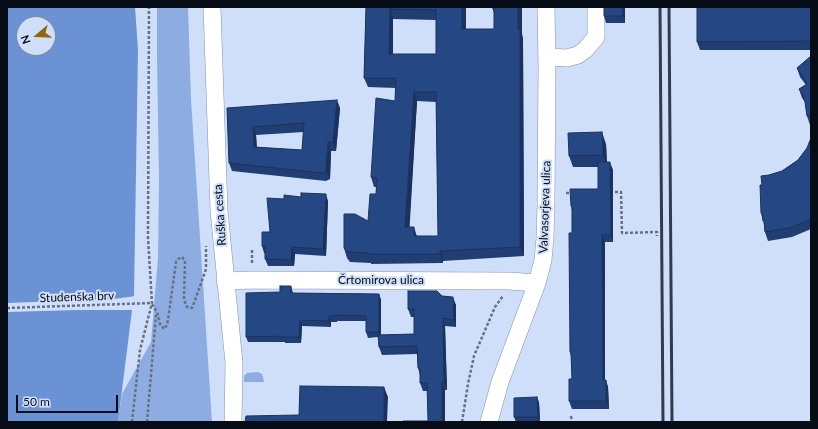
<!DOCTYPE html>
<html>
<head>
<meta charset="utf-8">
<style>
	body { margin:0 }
	#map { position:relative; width:818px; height:429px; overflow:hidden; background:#d0dff9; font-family:Lato,sans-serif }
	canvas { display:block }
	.frame { position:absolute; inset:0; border:8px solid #070d17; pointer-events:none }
	.north { position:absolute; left:16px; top:16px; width:40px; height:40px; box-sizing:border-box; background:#d0dff9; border:1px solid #808b9f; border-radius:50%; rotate:251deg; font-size:11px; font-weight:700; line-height:16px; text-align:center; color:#070d17 }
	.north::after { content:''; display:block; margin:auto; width:14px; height:18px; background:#90670e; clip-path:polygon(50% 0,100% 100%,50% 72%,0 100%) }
	.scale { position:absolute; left:16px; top:395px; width:102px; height:18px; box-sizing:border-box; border:2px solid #070d17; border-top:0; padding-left:5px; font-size:12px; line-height:14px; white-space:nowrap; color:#070d17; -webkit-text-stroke:3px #d0dff9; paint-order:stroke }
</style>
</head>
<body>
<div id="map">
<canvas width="818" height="429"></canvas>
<div class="frame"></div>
<div class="north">N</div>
<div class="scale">50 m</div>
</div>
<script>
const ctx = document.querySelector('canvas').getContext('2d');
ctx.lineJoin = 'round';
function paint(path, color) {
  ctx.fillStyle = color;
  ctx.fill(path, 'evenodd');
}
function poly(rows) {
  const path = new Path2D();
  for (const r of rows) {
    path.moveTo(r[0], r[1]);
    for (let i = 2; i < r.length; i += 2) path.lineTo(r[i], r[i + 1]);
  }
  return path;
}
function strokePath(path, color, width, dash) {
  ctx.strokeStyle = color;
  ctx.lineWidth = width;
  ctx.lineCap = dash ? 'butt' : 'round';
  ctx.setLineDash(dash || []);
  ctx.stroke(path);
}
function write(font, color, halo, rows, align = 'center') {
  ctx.font = font + ' Lato,sans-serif';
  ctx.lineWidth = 4;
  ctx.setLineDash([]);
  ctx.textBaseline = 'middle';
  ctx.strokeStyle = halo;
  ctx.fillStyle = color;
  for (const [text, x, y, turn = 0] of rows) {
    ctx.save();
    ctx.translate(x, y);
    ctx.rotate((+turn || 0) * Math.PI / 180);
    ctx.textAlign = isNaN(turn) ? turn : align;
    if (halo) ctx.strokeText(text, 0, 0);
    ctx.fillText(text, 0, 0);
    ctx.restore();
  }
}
paint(poly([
	[157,7,188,7,191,99,212,422,118,422,122,394,151,342,158,258,159,181,157,56],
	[258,372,262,374,263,377,264,382,244,382,244,376,247,373]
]), '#8dade2');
paint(poly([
	[7,7,135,7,138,50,134,294,118,422,7,422],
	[24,24,48,24,48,48,24,48]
]), '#6a92d5');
paint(poly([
	[136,296,134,310,78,310,7,312,7,303,113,299]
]), '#d0dff9');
const minor = poly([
	[212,7,219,211,234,363,233,422],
	[547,57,567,58,578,55,586,49,596,37,596,7],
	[225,281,252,280,509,281,537,283],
	[489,422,500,382,537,283,543,260,545,238,546,204,547,66,546,7]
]);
strokePath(minor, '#8193b1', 18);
strokePath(poly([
	[610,192,621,192,622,233,657,232,657,236],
	[566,193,573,193],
	[252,250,252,265],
	[152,304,157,312,160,324,164,329,167,325,168,320,176,262,178,259,182,257,185,261,184,300,187,307,192,308,194,303,206,269,206,246],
	[7,308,152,303],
	[571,416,572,422],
	[132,422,140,350,152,303,148,238,149,7],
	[147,422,156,315],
	[462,422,468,384,474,356,495,307,503,296]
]), '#667082', 2.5, [3, 2]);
strokePath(minor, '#fff', 17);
strokePath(poly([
	[660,7,663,422],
	[669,7,672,422]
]), '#333b48', 3);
paint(poly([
	[366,7,466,7,466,29,494,29,494,13,492,7,522,7,522,34,523,39,524,256,443,261,443,263,371,264,371,263,350,262,347,258,344,248,368,221,376,194,376,187,374,187,371,177,395,101,396,88,368,87,364,78],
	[393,19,436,20,436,54,393,54],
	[417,101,436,102,438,236,417,236,409,227],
	[604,7,625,7,625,23,606,23,604,16],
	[811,7,811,50,700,50,697,42],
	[811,56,811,125,810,125,807,116,805,102,802,98,799,89,806,85,800,77,797,68],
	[227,108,340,108,336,151,331,151,330,179,326,181,232,171,229,163],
	[304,132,302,150,257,147,256,135],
	[811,138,811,229,792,237,768,241,765,232,764,224,761,213,762,185,769,175,782,171,798,160,807,148],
	[606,144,607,162,613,170,613,242,605,242,605,380,608,387,609,409,572,409,569,401,572,379,571,356,570,352,572,233,572,211,571,206,598,189,598,167,573,167,569,156],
	[284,199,328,201,326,256,295,254,294,266,268,266,265,259,265,253,264,253,262,246,270,232],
	[291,286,293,293,379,294,381,300,381,335,414,334,414,317,411,317,408,309,442,296,456,305,456,327,445,326,447,390,445,390,428,421,428,391,423,391,420,383,420,375,418,368,417,354,382,355,379,347,378,337,368,338,366,332,366,321,337,321,337,322,331,322,331,327,302,326,301,343,285,343,285,342,248,342,246,337,280,292],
	[539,402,540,421,516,422,514,417]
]), '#203e72');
paint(poly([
	[462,7,466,7,465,39,462,29],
	[518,7,522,7,522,34,523,39,524,256,520,247],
	[623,7,625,7,625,23,623,16],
	[390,9,393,19,393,63,389,54],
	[414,92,417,101,409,237,405,227],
	[337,100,340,108,336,151,333,142],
	[253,127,256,135,257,155,254,147],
	[602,132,606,144,607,167,603,155],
	[328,142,331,151,330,179,326,171],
	[610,162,613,170,613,242,611,235],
	[326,194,328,201,326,256,323,249],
	[414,227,417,237,414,236],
	[602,235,605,242,605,387,603,380],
	[292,247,295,254,294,266,291,260],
	[440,251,443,261,443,263,440,254],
	[379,294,381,300,381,337,379,332],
	[453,297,456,305,456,327,454,320],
	[329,316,331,322,331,327,329,321],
	[443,318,445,326,447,390,444,382],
	[300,320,302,326,301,343,299,337],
	[606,380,608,387,609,409,606,401],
	[442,382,445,390,445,422,442,422],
	[384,387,388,397,387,422,384,422],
	[537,397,539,402,540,421,538,417]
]), '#1a325d');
const building = poly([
	[366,7,462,7,462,29,494,29,494,8,492,8,492,7,518,7,518,29,520,29,520,247,440,251,440,254,368,254,368,253,347,252,344,248,344,214,355,214,368,221,370,194,376,194,377,178,371,177,376,98,395,101,396,78,364,78,366,7],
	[390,9,436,10,436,54,389,54,390,9],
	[414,92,436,92,438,236,414,236,414,227,405,227,414,92],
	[604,7,623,7,623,16,604,16,604,7],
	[697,7,811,7,811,41,697,42,697,7],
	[811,56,811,116,807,116,805,102,803,95,799,89,807,84,797,68,811,56],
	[337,100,333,142,328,142,326,171,322,173,229,163,227,108,337,100],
	[304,123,302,150,254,147,253,127,304,123],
	[602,132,603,155,569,156,568,133,602,132],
	[811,138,811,219,805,222,789,228,765,232,764,221,763,221,762,213,761,213,760,185,762,185,761,176,769,175,782,171,798,160,807,148,811,138],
	[598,162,610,162,611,235,602,235,603,380,606,380,606,401,569,401,569,379,572,379,571,352,570,352,569,233,572,233,572,206,571,206,570,189,598,189,598,162],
	[301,193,326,194,323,249,292,247,291,260,265,259,265,246,262,246,262,232,270,232,267,198,284,199,284,195,301,197,301,193],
	[280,286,291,286,291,293,379,294,379,332,366,332,366,316,335,315,335,316,329,316,329,321,300,320,299,337,283,337,283,336,246,337,246,293,280,292,280,286],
	[408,291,437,291,442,296,453,297,454,320,443,318,444,382,442,382,442,422,403,422,403,421,428,421,427,383,420,383,420,368,418,368,417,346,379,347,378,335,414,334,414,309,408,309,408,291],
	[300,386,384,387,384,422,245,422,246,416,299,415,300,386],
	[537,397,538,417,514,417,514,398,537,397]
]);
paint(building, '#254885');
strokePath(building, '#1a325d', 1);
write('12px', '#070d17', '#d0dff9', [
	["Valvasorjeva ulica",545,207,-88],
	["Ruška cesta",220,215,-94],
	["Črtomirova ulica",381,280],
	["Studenška brv",77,297,-2]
]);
</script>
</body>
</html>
